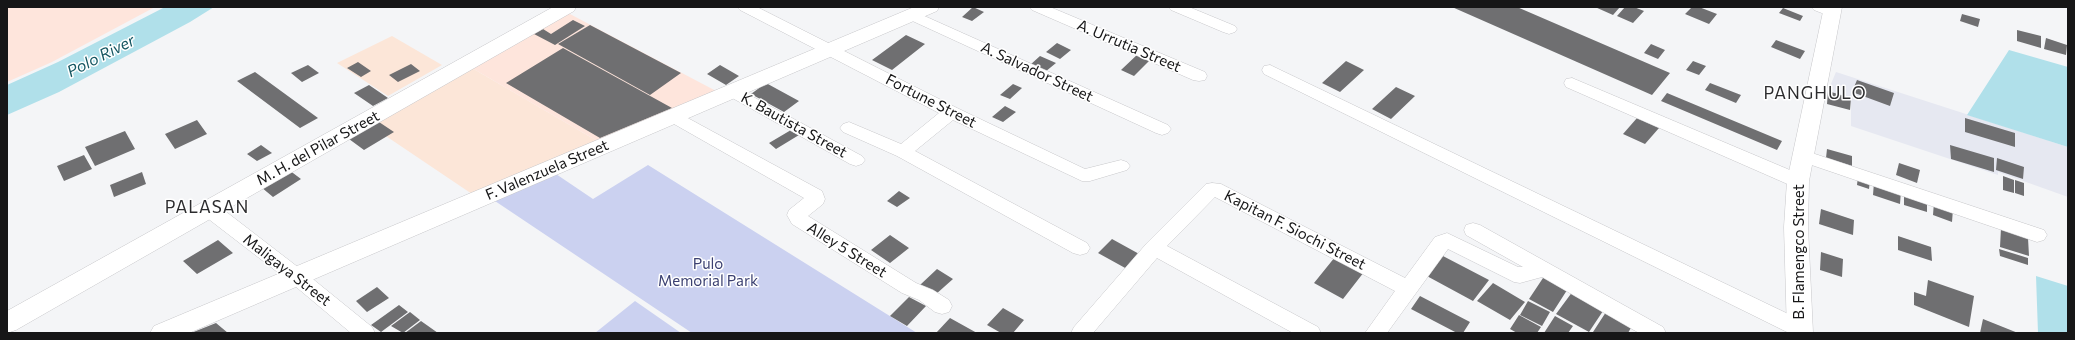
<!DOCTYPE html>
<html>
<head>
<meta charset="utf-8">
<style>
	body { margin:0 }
	#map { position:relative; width:2075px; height:340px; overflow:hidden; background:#f4f5f7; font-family:Commissioner,sans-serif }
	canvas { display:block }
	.frame { position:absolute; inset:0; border:8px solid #161617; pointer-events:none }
</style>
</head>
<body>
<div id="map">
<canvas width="2075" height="340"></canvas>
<div class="frame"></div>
</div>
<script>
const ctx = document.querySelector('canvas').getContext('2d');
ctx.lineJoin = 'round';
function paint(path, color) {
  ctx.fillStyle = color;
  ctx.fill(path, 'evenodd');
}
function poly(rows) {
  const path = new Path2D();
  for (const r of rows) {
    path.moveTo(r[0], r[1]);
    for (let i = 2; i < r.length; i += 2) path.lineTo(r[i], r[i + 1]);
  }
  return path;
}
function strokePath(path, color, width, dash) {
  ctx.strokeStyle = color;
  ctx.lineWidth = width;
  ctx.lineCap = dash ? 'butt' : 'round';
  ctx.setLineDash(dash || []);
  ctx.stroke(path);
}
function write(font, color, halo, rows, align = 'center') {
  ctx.font = font + ' Commissioner,sans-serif';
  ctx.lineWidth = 3;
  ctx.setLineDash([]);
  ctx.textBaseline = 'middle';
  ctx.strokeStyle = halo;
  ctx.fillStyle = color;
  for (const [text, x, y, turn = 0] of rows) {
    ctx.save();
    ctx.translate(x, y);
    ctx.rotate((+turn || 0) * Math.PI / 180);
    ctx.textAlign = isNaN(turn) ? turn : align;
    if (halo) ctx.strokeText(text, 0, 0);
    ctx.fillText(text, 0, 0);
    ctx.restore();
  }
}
paint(poly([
	[392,36,442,65,388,96,337,63],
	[472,68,599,142,472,194,371,126]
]), '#fce6d8');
paint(poly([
	[7,7,155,7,52,62,7,82],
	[568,13,718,92,599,142,472,68]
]), '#fee5dc');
paint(poly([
	[1836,72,2068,147,2068,197,1998,172,1998,175,1851,126,1851,98,1828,91]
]), '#e6e8f1');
paint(poly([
	[648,165,917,333,692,333,492,199,553,172,593,199],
	[635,301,681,333,595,333]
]), '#cbd1f0');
paint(poly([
	[165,7,214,7,190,22,59,92,7,115,7,85,58,62],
	[2009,50,2068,67,2068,147,1967,115],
	[2036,276,2068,286,2068,333,2038,333]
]), '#b0e0ea');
paint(poly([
	[973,7,984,12,972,21,962,17],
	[1452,7,1517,7,1670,73,1652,95],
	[1595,7,1620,7,1613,15],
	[1625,7,1634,7,1644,11,1633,23,1617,16],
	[1692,7,1699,7,1717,14,1709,24,1685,14],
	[1783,8,1803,16,1800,21,1779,13],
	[1962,14,1980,19,1978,27,1960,21],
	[573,20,585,26,555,45,534,34,543,29,551,34],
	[590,25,681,73,650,95,558,44],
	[2017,30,2041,36,2041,48,2017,41],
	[906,35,925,44,892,70,872,60],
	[2046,38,2067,45,2066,55,2044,49],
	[1776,40,1805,51,1800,59,1771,47],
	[1057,43,1071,50,1060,59,1046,52],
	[1651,44,1665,50,1658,59,1644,53],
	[563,48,672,108,600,138,506,83],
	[1139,53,1152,58,1134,76,1121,70],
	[1040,56,1056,63,1045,72,1030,65],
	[1346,61,1364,70,1340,92,1322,83],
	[1693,61,1706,66,1699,75,1686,70],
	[358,62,371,71,361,77,347,68],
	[411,64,420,71,398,82,389,75],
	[308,65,319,73,302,82,291,73],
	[720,65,739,76,726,85,707,74],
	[255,72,318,118,300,128,237,81],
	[1857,80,1894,93,1890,106,1852,92],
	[766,83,799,101,784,112,751,94],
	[1710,83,1741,95,1736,103,1705,90],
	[1013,84,1022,88,1010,99,1000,95],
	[369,85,388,98,373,106,354,93],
	[1396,87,1415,96,1391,119,1372,109],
	[1828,91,1851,98,1850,110,1827,104],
	[1667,93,1782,141,1777,150,1661,101],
	[1005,106,1016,112,1003,122,992,117],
	[1637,118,1659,128,1645,144,1623,134],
	[1965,118,2015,133,2015,147,1965,132],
	[197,120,207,134,175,149,165,134],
	[379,122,394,132,364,150,349,139],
	[791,130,799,135,776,149,769,143],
	[125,131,135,149,95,166,85,147],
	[261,145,272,153,257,161,247,154],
	[1950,145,1994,158,1994,172,1951,159],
	[1827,149,1852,156,1852,166,1826,158],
	[84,155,92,169,64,181,57,166],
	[1997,158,2024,167,2023,179,1996,170],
	[1899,163,1920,170,1917,183,1896,175],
	[289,170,301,179,273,197,261,187],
	[142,172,146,184,114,197,110,185],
	[1858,176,1870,180,1869,189,1857,185],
	[2003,176,2014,180,2014,193,2003,190],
	[2015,180,2024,183,2024,196,2015,193],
	[1874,182,1901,191,1900,204,1873,195],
	[899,191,910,198,897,207,887,201],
	[1904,192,1927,199,1927,212,1904,205],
	[1934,202,1953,209,1952,222,1933,215],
	[1821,209,1854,220,1853,235,1819,224],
	[2001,228,2028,238,2029,256,2000,247],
	[890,235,909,248,890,263,871,250],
	[1898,236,1931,247,1932,261,1898,250],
	[1112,239,1141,255,1127,269,1098,253],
	[218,240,233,253,197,274,183,261],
	[1999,249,2028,258,2028,265,2000,256],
	[1821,252,1843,259,1842,277,1820,270],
	[1441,255,1489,280,1473,301,1425,275],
	[1335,257,1364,272,1343,299,1314,283],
	[937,269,953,279,935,295,920,285],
	[1545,275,1569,287,1553,312,1529,299],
	[1928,280,1974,296,1969,327,1914,305,1914,292,1926,296],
	[1493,283,1525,302,1510,320,1477,301],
	[377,287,389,298,367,312,356,301],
	[1573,291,1605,308,1589,332,1556,314],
	[1420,296,1470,322,1463,333,1457,333,1411,309],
	[909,297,926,306,907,326,890,316],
	[1528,301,1550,312,1542,326,1520,315],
	[399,305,408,312,381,332,371,325],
	[1003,308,1024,320,1013,333,1001,333,987,325],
	[410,312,420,320,403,333,391,326],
	[1606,312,1632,326,1628,333,1593,332],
	[1519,315,1541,327,1537,333,1517,333,1510,329],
	[1555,316,1573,326,1568,333,1544,333],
	[950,318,977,333,936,333],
	[1983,319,2018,333,1980,333],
	[421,321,438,333,405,333],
	[216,323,228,333,191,333]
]), '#6f6f71');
const street = poly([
	[737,7,757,7,957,108,1085,169,1121,160,1127,162,1130,166,1127,170,1090,181,1082,181,953,120,915,151,1087,243,1090,248,1087,253,1080,255,1073,253,897,156,843,132,840,128,843,124,849,122,901,144,939,113,740,10,737,7],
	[1029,7,1050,7,1205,72,1207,76,1205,80,1199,81,1193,80,1032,10,1029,7],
	[1168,7,1189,7,1235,26,1237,29,1235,32,1229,34,1223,32,1171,10,1168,7],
	[1811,7,1833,7,1840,12,1837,15,1832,17,1814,10,1811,7],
	[911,10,1168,125,1171,129,1168,133,1162,135,1156,133,906,18,903,15,906,12,911,10],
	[1270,65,1807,323,1810,329,1808,333,1789,333,1264,74,1262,70,1264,66,1270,65],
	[1572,78,1804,176,1807,181,1804,186,1798,187,1792,186,1566,87,1564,83,1566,79,1572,78],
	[733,86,862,156,865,160,862,164,856,166,850,164,727,95,725,91,727,87,733,86],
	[673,110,822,191,825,199,823,204,808,216,916,283,933,290,949,300,952,306,949,312,942,314,935,312,919,300,902,293,792,224,787,215,789,210,804,198,667,120,664,116,667,112,673,110],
	[1803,150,2044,230,2047,235,2044,240,2037,242,1797,160,1794,156,1797,152,1803,150],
	[1212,183,1221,184,1405,278,1435,237,1447,233,1518,267,1523,267,1466,235,1464,230,1466,225,1473,223,1480,225,1663,327,1666,333,1639,333,1542,277,1520,283,1514,282,1448,249,1387,333,1365,333,1395,291,1215,197,1167,246,1318,327,1321,333,1293,333,1157,258,1093,333,1071,333,1074,327,1147,243,1206,184,1212,183],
	[209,202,216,204,303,271,372,327,375,333,351,333,289,281,202,214,200,209,202,204,209,202]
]);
const secondary = poly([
	[553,7,576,7,574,11,16,330,7,333,7,311,553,7],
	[914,7,939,7,937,11,189,333,150,333,154,326,914,7],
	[1824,7,1842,7,1809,181,1808,227,1813,333,1787,333,1784,227,1787,181,1824,7]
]);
strokePath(street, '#c7c7ca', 1);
strokePath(secondary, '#c7c7ca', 1);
paint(street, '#fff');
paint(secondary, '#fff');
write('15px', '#161617', '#fff', [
	["A. Urrutia Street",1129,46,23],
	["A. Salvador Street",1037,72,25],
	["Fortune Street",931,101,27],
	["K. Bautista Street",794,125,29],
	["M. H. del Pilar Street",318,148,-29],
	["F. Valenzuela Street",547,170,-23],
	["Kapitan F. Siochi Street",1295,230,27],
	["Alley 5 Street",847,250,32],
	["B. Flamengco Street",1799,252,-90],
	["Maligaya Street",287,270,38]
]);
write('15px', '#3b4071', '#fff', [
	["Pulo",708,264],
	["Memorial Park",708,281]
]);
write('italic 16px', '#145661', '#fff', [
	["Polo River",101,56,-27]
]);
ctx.letterSpacing = '1px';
write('17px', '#2c2c2e', '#fff', [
	["PANGHULO",1815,93],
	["PALASAN",207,207]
]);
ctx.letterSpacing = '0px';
</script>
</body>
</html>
